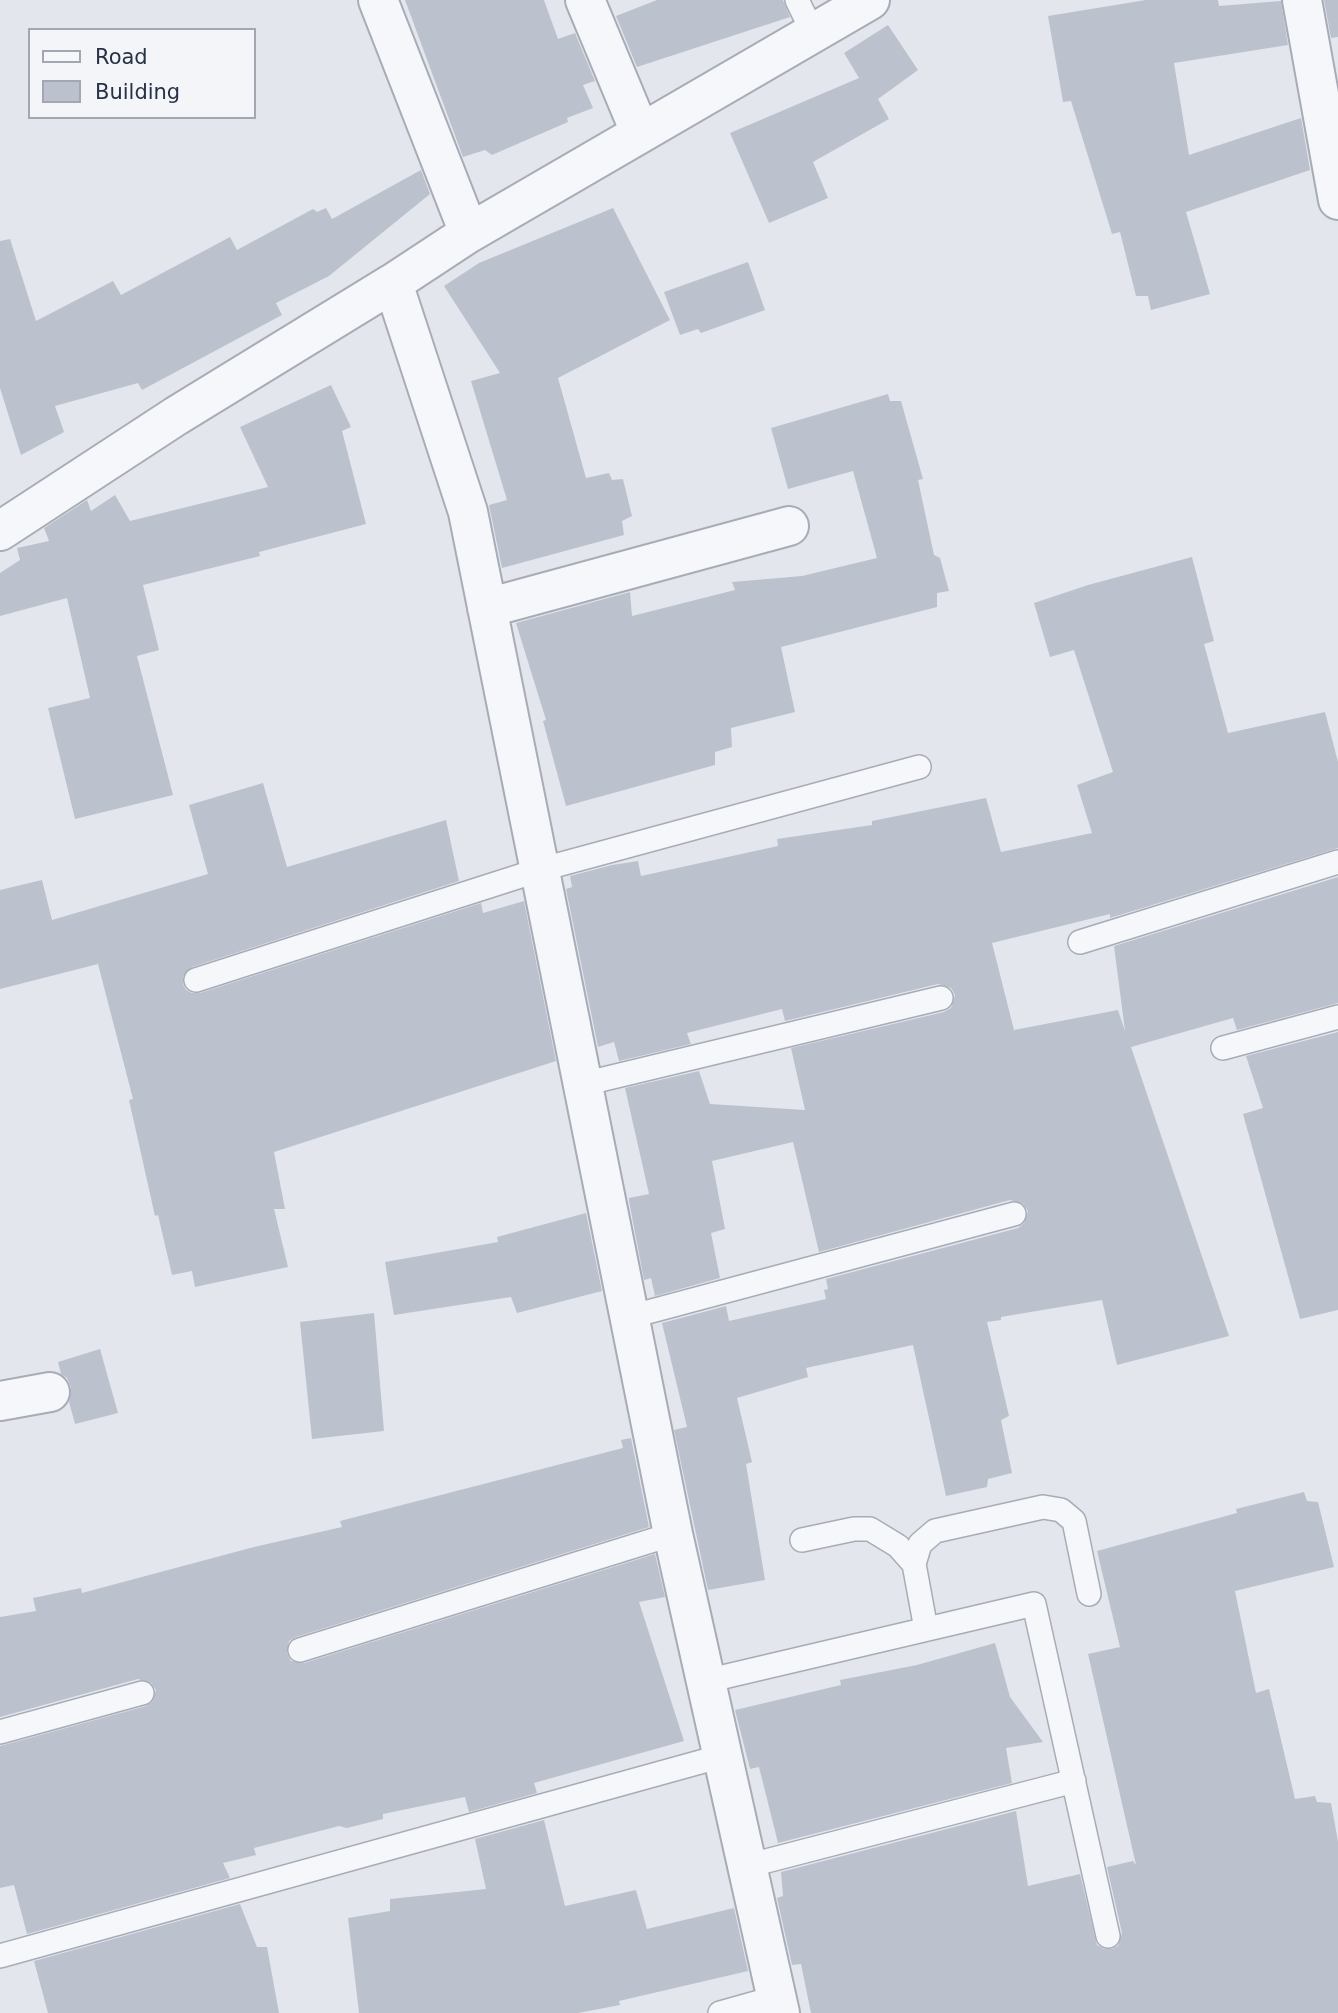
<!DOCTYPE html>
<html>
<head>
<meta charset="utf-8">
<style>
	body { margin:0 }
	#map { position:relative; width:1338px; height:2013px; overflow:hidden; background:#e3e6ec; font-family:"DejaVu Sans",sans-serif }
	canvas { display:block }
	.legend { position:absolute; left:28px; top:28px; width:228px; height:91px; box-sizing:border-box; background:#f3f5f9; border:2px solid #a2a7b2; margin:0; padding:9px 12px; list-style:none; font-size:21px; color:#283247 }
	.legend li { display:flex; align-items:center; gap:14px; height:35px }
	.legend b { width:35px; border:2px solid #a2a7b2 }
</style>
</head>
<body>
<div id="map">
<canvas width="1338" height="2013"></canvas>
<ul class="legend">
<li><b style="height:9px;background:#f6f7fa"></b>Road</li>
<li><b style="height:19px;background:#bcc2cd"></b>Building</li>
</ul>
</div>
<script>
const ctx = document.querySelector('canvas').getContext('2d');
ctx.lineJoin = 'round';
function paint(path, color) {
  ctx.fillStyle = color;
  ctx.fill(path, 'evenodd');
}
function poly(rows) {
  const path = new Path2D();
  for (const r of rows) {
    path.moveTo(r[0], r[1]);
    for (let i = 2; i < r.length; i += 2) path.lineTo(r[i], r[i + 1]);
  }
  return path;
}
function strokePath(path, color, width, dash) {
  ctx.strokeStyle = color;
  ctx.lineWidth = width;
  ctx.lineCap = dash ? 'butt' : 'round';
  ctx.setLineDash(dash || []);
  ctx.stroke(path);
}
paint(poly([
	[405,0,544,0,558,39,575,33,595,81,583,85,593,108,567,118,568,122,492,155,485,150,463,157],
	[657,0,783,0,790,17,637,67,616,16],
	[1146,0,1218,0,1219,6,1281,1,1288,45,1174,63,1189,155,1301,118,1310,170,1186,212,1210,294,1151,310,1148,296,1136,296,1120,232,1112,234,1071,101,1063,102,1048,16],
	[1324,0,1338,0,1338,37,1331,38],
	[888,25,918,70,878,99,889,119,813,162,828,198,769,223,730,133,859,78,844,53],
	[421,170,430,194,329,276,276,303,282,315,142,390,138,383,55,406,64,432,21,455,0,388,0,241,10,239,36,321,113,281,121,295,230,237,237,250,313,209,317,212,326,208,332,219],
	[613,208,670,320,558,378,586,478,609,473,612,480,623,479,632,516,622,521,624,535,502,568,489,505,507,500,471,381,500,373,444,286,479,263],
	[748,262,765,310,701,333,698,329,680,335,664,292],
	[331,385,351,427,342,431,366,524,259,552,260,556,143,585,159,650,137,656,173,795,75,819,48,708,90,698,67,598,0,616,0,573,20,560,17,548,49,541,44,528,87,500,91,511,115,495,130,521,268,487,240,427],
	[888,394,890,401,901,401,923,479,918,480,934,555,940,558,949,591,937,593,937,607,781,647,795,712,731,728,732,747,715,752,715,765,566,806,543,721,546,720,516,623,630,592,632,616,735,590,732,582,802,576,877,558,853,471,788,489,771,428],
	[1192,557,1214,641,1204,644,1228,733,1325,712,1338,762,1338,848,1110,918,1110,914,992,943,1014,1030,1118,1010,1125,1031,1114,946,1338,877,1338,1003,1237,1030,1233,1018,1131,1047,1229,1336,1117,1365,1102,1300,1001,1317,1001,1320,987,1322,1009,1416,1001,1420,1012,1473,988,1479,987,1487,946,1496,913,1345,806,1368,808,1377,737,1398,752,1462,746,1464,765,1580,708,1590,674,1430,687,1427,662,1323,726,1306,729,1321,826,1299,824,1290,828,1289,826,1279,1018,1228,1024,1223,1028,1211,1023,1204,1010,1200,819,1252,793,1142,712,1161,725,1229,711,1233,720,1278,655,1296,651,1278,644,1280,629,1201,629,1198,649,1194,625,1088,699,1071,710,1104,805,1110,791,1048,944,1012,951,1008,955,995,951,988,938,984,785,1021,782,1009,687,1033,691,1044,619,1061,614,1042,598,1047,566,889,572,887,570,876,612,865,638,861,641,876,778,846,777,839,872,825,872,821,986,798,1001,852,1092,833,1077,785,1113,772,1074,650,1050,657,1034,603,1088,585],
	[263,783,287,867,446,820,459,881,192,967,183,976,183,984,186,990,192,993,200,993,481,903,483,913,524,901,556,1061,274,1152,285,1209,274,1209,288,1267,195,1287,192,1271,172,1275,158,1215,155,1216,129,1100,133,1099,98,964,0,989,0,890,42,880,52,920,208,874,189,805],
	[1338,1032,1338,1310,1300,1319,1243,1114,1263,1108,1246,1056],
	[586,1213,602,1291,517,1313,511,1297,394,1315,385,1262,498,1242,497,1237],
	[374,1313,384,1431,312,1439,300,1322],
	[100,1349,118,1413,75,1424,69,1402,71,1387,67,1378,61,1374,58,1362],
	[631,1438,649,1527,296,1637,289,1641,287,1653,291,1661,304,1663,655,1554,665,1597,639,1602,684,1741,534,1783,537,1793,469,1812,465,1797,383,1814,383,1819,347,1828,339,1826,254,1848,256,1855,223,1863,230,1878,27,1934,14,1885,0,1888,0,1746,146,1706,152,1702,156,1690,151,1683,138,1679,0,1717,0,1617,36,1611,33,1598,81,1588,82,1593,254,1547,342,1527,340,1521,623,1448,621,1440],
	[1304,1492,1307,1501,1318,1502,1334,1567,1235,1591,1256,1693,1269,1689,1295,1799,1315,1796,1317,1802,1331,1803,1338,1841,1338,2013,811,2013,801,1964,792,1965,777,1898,783,1896,781,1872,1016,1811,1028,1886,1080,1874,1097,1945,1104,1949,1112,1949,1118,1946,1122,1933,1107,1867,1133,1861,1136,1865,1088,1654,1120,1647,1097,1551,1237,1513,1236,1509],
	[995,1643,1010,1697,1043,1742,1006,1748,1012,1783,778,1843,759,1767,750,1769,735,1710,841,1685,840,1680,917,1665],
	[544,1820,565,1906,636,1890,647,1929,734,1908,748,1971,619,2001,620,2005,578,2013,359,2013,348,1918,390,1911,390,1899,486,1889,475,1839],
	[240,1904,257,1947,267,1947,279,2013,48,2013,34,1961]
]), '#bcc2cd');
const service = poly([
	[797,0,813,33],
	[1080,942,1338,862],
	[196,980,539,870,919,767],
	[1223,1048,1338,1017],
	[583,1084,941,998],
	[629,1317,1014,1214],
	[802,1540,854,1529,870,1529,898,1546,914,1564,926,1629],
	[914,1564,920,1544,935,1531,1043,1507,1061,1510,1074,1521,1089,1594],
	[300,1650,673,1534],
	[706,1681,1034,1604,1108,1936],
	[0,1732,142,1693],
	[747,1866,1074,1781],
	[0,1956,722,1756],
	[720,2013,777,1997]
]);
const minor = poly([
	[378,0,469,233],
	[585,0,640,132],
	[1302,0,1338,200],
	[393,283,468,512,673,1534,780,2013],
	[0,531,176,416,393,283,469,233,870,0],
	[487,608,789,526],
	[0,1401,50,1392]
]);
strokePath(service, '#a7acb7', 26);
strokePath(minor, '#a7acb7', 42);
strokePath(service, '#f6f7fa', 23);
strokePath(minor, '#f6f7fa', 38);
</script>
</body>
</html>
